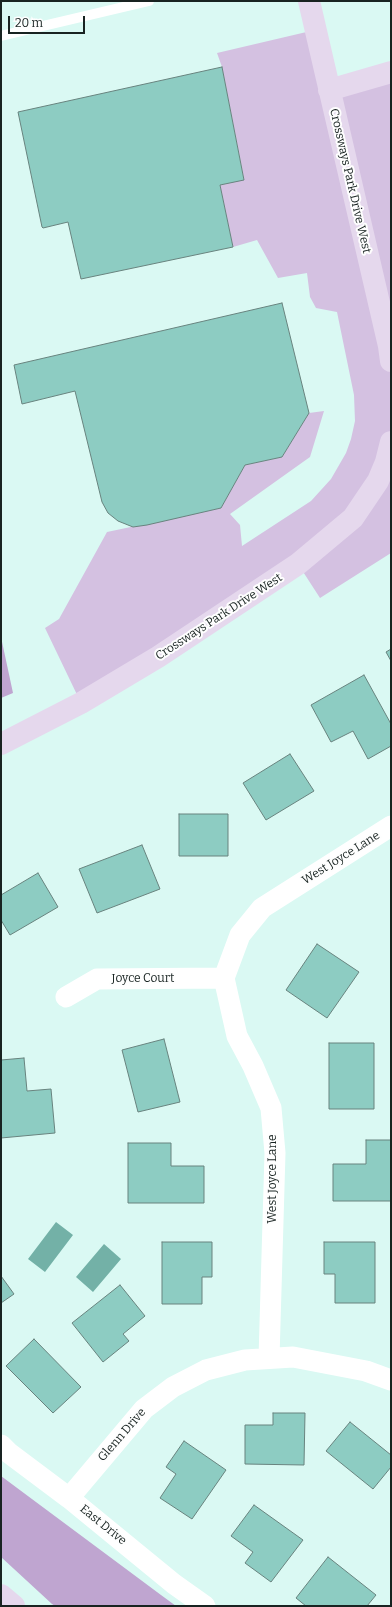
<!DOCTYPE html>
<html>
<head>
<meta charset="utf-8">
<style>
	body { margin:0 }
	#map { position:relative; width:392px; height:1607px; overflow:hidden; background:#daf9f3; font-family:Bitter,serif }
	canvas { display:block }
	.frame { position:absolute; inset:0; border:2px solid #182321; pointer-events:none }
	.scale { position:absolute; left:8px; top:16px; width:77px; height:18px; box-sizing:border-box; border:2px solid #182321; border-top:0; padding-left:5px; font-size:12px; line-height:14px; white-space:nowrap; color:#182321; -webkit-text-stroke:3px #fefefe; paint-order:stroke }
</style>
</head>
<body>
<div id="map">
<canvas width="392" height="1607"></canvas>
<div class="frame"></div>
<div class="scale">20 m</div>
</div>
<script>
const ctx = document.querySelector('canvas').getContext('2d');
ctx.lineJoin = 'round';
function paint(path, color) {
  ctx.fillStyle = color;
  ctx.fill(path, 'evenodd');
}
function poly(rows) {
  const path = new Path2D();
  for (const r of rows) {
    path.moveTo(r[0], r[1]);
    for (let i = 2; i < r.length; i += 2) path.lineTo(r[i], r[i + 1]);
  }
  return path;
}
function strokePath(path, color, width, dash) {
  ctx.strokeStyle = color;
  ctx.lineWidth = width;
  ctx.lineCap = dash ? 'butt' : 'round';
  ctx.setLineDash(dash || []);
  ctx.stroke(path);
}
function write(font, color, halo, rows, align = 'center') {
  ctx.font = font + ' Bitter,serif';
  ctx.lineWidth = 4;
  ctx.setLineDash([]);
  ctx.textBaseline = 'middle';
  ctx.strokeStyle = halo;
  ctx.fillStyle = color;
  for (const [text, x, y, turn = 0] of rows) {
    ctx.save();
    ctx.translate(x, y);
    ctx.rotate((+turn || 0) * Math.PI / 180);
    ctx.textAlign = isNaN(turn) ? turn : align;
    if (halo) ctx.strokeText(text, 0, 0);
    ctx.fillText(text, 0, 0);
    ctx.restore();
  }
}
paint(poly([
	[315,30,330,90,391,70,391,553,320,598,298,564,81,703,45,628,59,619,107,532,221,508,245,465,282,457,309,413,324,411,310,457,230,514,240,525,242,546,311,501,331,479,346,453,351,439,355,421,354,395,337,312,316,308,310,297,307,273,278,278,257,240,233,247,220,185,244,179,222,67,217,53]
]), '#d4c1e1');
paint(poly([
	[1,637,13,693,1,698],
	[1,1476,161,1595,176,1606,55,1606,52,1604,1,1557]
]), '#bfa5d0');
paint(poly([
	[56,1222,73,1235,45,1272,28,1259],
	[104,1244,121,1259,93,1292,76,1277]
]), '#73b1a7');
const building = poly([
	[222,67,244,180,220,185,233,247,81,279,68,222,43,228,42,227,18,112,222,67],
	[282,303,309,413,282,457,245,465,221,508,147,525,133,527,118,521,108,513,102,502,75,391,22,404,14,365,282,303],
	[391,649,391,661,386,652,391,649],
	[364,675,391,724,391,746,368,759,353,731,331,742,311,705,364,675],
	[290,754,314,791,266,820,243,783,290,754],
	[179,814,228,814,228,856,179,856,179,814],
	[142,845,160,889,97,913,79,869,142,845],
	[38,873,58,907,10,935,1,920,1,895,38,873],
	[317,944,359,972,327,1018,286,990,317,944],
	[164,1039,180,1102,138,1112,122,1050,164,1039],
	[329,1043,374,1043,374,1109,329,1109,329,1043],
	[24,1058,27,1091,51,1089,55,1133,1,1138,1,1060,24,1058],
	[366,1140,391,1140,391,1201,333,1201,333,1164,366,1164,366,1140],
	[128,1143,171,1143,171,1166,204,1166,204,1203,128,1203,128,1143],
	[162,1242,212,1242,212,1277,202,1277,202,1304,162,1304,162,1242],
	[324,1242,375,1242,375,1303,335,1303,335,1274,324,1274,324,1242],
	[1,1276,14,1294,1,1303,1,1276],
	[120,1285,145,1316,123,1334,129,1341,103,1362,72,1323,120,1285],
	[34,1339,81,1387,53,1413,6,1366,34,1339],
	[273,1413,305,1413,304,1465,245,1464,245,1425,273,1425,273,1413],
	[350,1422,391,1455,391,1467,373,1489,326,1451,350,1422],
	[184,1441,226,1470,192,1519,160,1498,176,1474,166,1467,184,1441],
	[254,1505,303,1540,271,1582,245,1563,253,1552,231,1536,254,1505],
	[328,1557,376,1595,367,1606,306,1606,296,1598,328,1557]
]);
paint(building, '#8dccc2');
strokePath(building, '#68837e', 1);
strokePath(poly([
	[1,36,149,1]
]), '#fff', 10);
strokePath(poly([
	[66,997,97,979,224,978],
	[269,1358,275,1153,271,1108,253,1066,237,1036,224,978,240,935,262,908,391,826],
	[1,1445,9,1453,69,1498,174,1584,205,1606],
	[69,1498,144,1409,173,1387,206,1370,245,1360,293,1357,366,1371,391,1380]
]), '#fff', 21);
strokePath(poly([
	[309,1,389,346,391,361],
	[329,90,391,72],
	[1,744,81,703,158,657,298,564,353,518,378,481,386,462,391,442],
	[1,1595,14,1606]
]), '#e5d8ed', 22);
write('12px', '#182321', '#fefefe', [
	["Crossways Park Drive West",350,181,77],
	["Crossways Park Drive West",219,617,-33],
	["West Joyce Lane",341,858,-32],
	["Joyce Court",143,979],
	["West Joyce Lane",273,1179,-90],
	["Glenn Drive",122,1435,-49],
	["East Drive",103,1525,39]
]);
</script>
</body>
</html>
